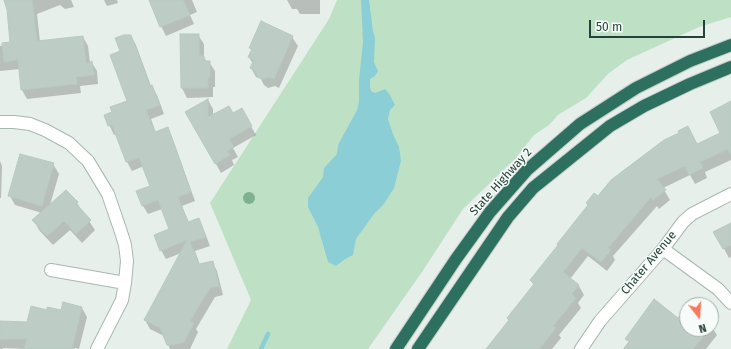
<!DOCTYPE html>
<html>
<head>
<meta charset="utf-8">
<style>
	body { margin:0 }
	#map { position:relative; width:731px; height:349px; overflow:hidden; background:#e6efea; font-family:"Fira Sans",sans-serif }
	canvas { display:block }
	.north { position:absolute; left:679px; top:297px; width:40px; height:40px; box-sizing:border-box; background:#f7fbf9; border:1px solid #a2b1ac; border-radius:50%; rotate:163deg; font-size:11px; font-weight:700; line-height:16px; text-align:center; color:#234338 }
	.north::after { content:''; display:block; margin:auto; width:14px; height:18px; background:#f8795b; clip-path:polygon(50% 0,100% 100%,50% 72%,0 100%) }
	.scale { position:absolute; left:589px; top:20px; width:116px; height:18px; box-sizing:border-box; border:2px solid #234338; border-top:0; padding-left:5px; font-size:12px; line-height:14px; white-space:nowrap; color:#234338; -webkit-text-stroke:3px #f7fbf9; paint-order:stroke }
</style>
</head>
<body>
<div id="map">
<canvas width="731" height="349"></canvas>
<div class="north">N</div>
<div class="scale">50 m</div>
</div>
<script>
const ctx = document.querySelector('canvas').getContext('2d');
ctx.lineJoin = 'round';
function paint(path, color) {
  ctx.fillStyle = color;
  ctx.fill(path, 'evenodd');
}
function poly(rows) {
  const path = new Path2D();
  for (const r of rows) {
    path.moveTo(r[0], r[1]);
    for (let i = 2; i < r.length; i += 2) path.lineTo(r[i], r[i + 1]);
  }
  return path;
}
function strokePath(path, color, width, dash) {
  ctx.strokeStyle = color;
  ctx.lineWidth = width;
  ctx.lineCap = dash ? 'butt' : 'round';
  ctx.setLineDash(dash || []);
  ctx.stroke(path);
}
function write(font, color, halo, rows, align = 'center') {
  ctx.font = font + ' "Fira Sans",sans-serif';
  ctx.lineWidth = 3;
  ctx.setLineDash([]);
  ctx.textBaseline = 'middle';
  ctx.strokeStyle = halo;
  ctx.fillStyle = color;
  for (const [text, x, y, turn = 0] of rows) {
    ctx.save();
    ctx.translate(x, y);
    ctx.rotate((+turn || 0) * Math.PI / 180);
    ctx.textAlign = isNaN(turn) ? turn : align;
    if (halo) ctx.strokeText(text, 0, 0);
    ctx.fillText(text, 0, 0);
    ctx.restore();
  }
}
paint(poly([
	[337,0,731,0,731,17,699,27,627,60,609,73,586,98,558,115,549,125,534,135,516,158,463,209,424,269,368,349,227,349,251,300,210,203,329,19]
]), '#bee1c6');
paint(poly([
	[361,0,369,0,373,31,375,38,374,62,378,71,375,76,370,79,370,86,371,91,375,93,385,89,390,95,395,105,390,110,388,119,393,134,399,147,401,161,394,188,384,204,374,214,356,239,353,255,345,259,336,266,328,262,318,227,308,207,308,198,323,177,324,168,337,154,338,145,357,110,359,102,359,80,363,42]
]), '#8cced6');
paint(poly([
	[5,0,71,0,74,7,65,9,60,5,37,14,40,42,83,37,88,46,90,63,92,63,97,71,98,84,80,86,81,93,27,99,22,90,20,69,0,71,0,46,12,43,8,10],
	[104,0,117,0,118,3,107,6],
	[150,0,192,0,197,12,190,15,194,24,166,36,161,26],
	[287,0,320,0,320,14,300,14,297,9,292,9],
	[181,35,198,35,204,44,204,57,207,62,209,62,215,71,215,87,213,87,213,97,187,98,182,88],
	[131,36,136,45,151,86,157,95,164,114,151,119,156,133,167,128,172,137,195,201,182,206,189,223,198,219,203,228,210,246,195,251,200,265,212,262,217,271,223,295,215,297,196,329,198,332,190,349,170,349,164,336,150,329,145,320,181,253,166,259,161,250,170,230,162,209,148,214,143,206,151,186,144,166,132,171,127,162,116,134,114,135,105,116,113,113,128,101,121,51],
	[292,37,298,46,279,88,275,86,268,88,264,85,261,79,256,77,251,68,253,64,249,57,252,51,250,48],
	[208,100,213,109,213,115,233,114,241,109,256,135,233,148,238,157,232,160,234,165,221,173,187,112],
	[731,103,731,160,705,172,707,178,695,184,690,175,663,188,670,200,659,209,657,206,613,256,615,260,607,271,588,256,570,279,579,286,584,295,578,303,581,308,559,335,561,338,552,349,493,349,510,321,534,286,531,280,598,197,722,134],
	[0,161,2,166,1,198,0,198],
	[53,164,59,174,50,205,66,191,77,203,95,230,82,243,70,230,53,245,39,230,34,220,42,213,15,205,10,196],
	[731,224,731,257,729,258,715,232],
	[82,308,87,317,79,349,75,348,74,349,25,349,3,348,3,349,0,349,0,322,28,323,47,311,62,311],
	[687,310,687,329,711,329,711,326,717,335,706,349,652,349],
	[633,336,639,349,623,349]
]), '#0003');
strokePath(poly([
	[261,349,268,334]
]), '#8cced6', 4.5);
const building = poly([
	[4,0,32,0,37,41,83,36,86,64,92,61,94,75,76,77,77,84,21,90,18,60,4,62,2,43,10,42,7,10,4,0],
	[149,0,183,0,190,15,160,27,149,0],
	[261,21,293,36,274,79,269,77,262,79,258,77,254,70,250,68,254,60,248,57,252,49,249,48,261,21],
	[180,34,199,34,199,56,204,56,204,61,210,61,210,77,208,77,208,88,181,88,180,34],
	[124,35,131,35,150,86,152,85,160,105,146,110,155,132,168,127,191,192,178,197,188,222,199,218,206,237,190,242,199,264,213,261,219,286,210,288,190,321,194,323,184,342,174,345,167,345,160,328,144,320,187,240,160,251,154,235,169,229,158,200,142,206,136,191,150,186,139,158,126,162,112,125,108,126,104,115,112,112,110,107,127,101,110,55,120,51,115,38,124,35],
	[208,99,208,117,229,106,233,113,242,108,252,126,229,139,234,147,227,151,230,155,215,164,185,112,208,99],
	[731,101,731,155,728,149,700,162,703,168,689,175,685,166,657,179,666,190,653,200,651,197,608,248,611,250,601,262,582,248,563,272,579,285,572,294,576,298,553,326,556,328,539,349,486,349,509,320,507,318,534,284,530,280,558,245,557,244,588,205,586,203,594,193,598,196,611,180,664,140,679,133,678,131,688,126,697,144,720,133,710,112,731,101],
	[20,154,54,163,42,206,8,196,20,154],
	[66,190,78,202,76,204,91,220,76,234,64,221,47,236,32,220,66,190],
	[731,223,731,245,723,249,713,232,731,223],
	[654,299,678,318,687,307,687,329,710,329,693,349,624,349,630,342,625,339,654,299],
	[63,302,82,307,72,349,24,349,27,339,0,339,0,321,27,322,31,306,47,310,47,307,61,310,63,302]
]);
paint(building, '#bdcdc6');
strokePath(building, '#b7c9c1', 1);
const street = poly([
	[0,122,14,122,30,124,45,130,69,143,88,161,108,194,121,232,125,245,127,261,125,283,122,300,97,349],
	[663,249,718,289,731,303],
	[51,270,125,283],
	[581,349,600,321,663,249,683,222,692,214,731,194]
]);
const highway = poly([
	[396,349,456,259,490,212,527,170,580,124,636,88,690,61,731,45],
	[418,349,508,217,533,188,610,126,644,106,690,84,731,67]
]);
strokePath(street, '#a8b8b1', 14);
strokePath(highway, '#c1cac7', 14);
strokePath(street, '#fff', 12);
strokePath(highway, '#2d705f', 12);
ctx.fillStyle = '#7fb090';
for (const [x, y] of [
	[249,198]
]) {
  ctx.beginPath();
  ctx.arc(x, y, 6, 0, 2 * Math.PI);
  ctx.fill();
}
write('12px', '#234338', '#f7fbf9', [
	["State Highway 2",501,182,-48],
	["Chater Avenue",649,263,-50]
]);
</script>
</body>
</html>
